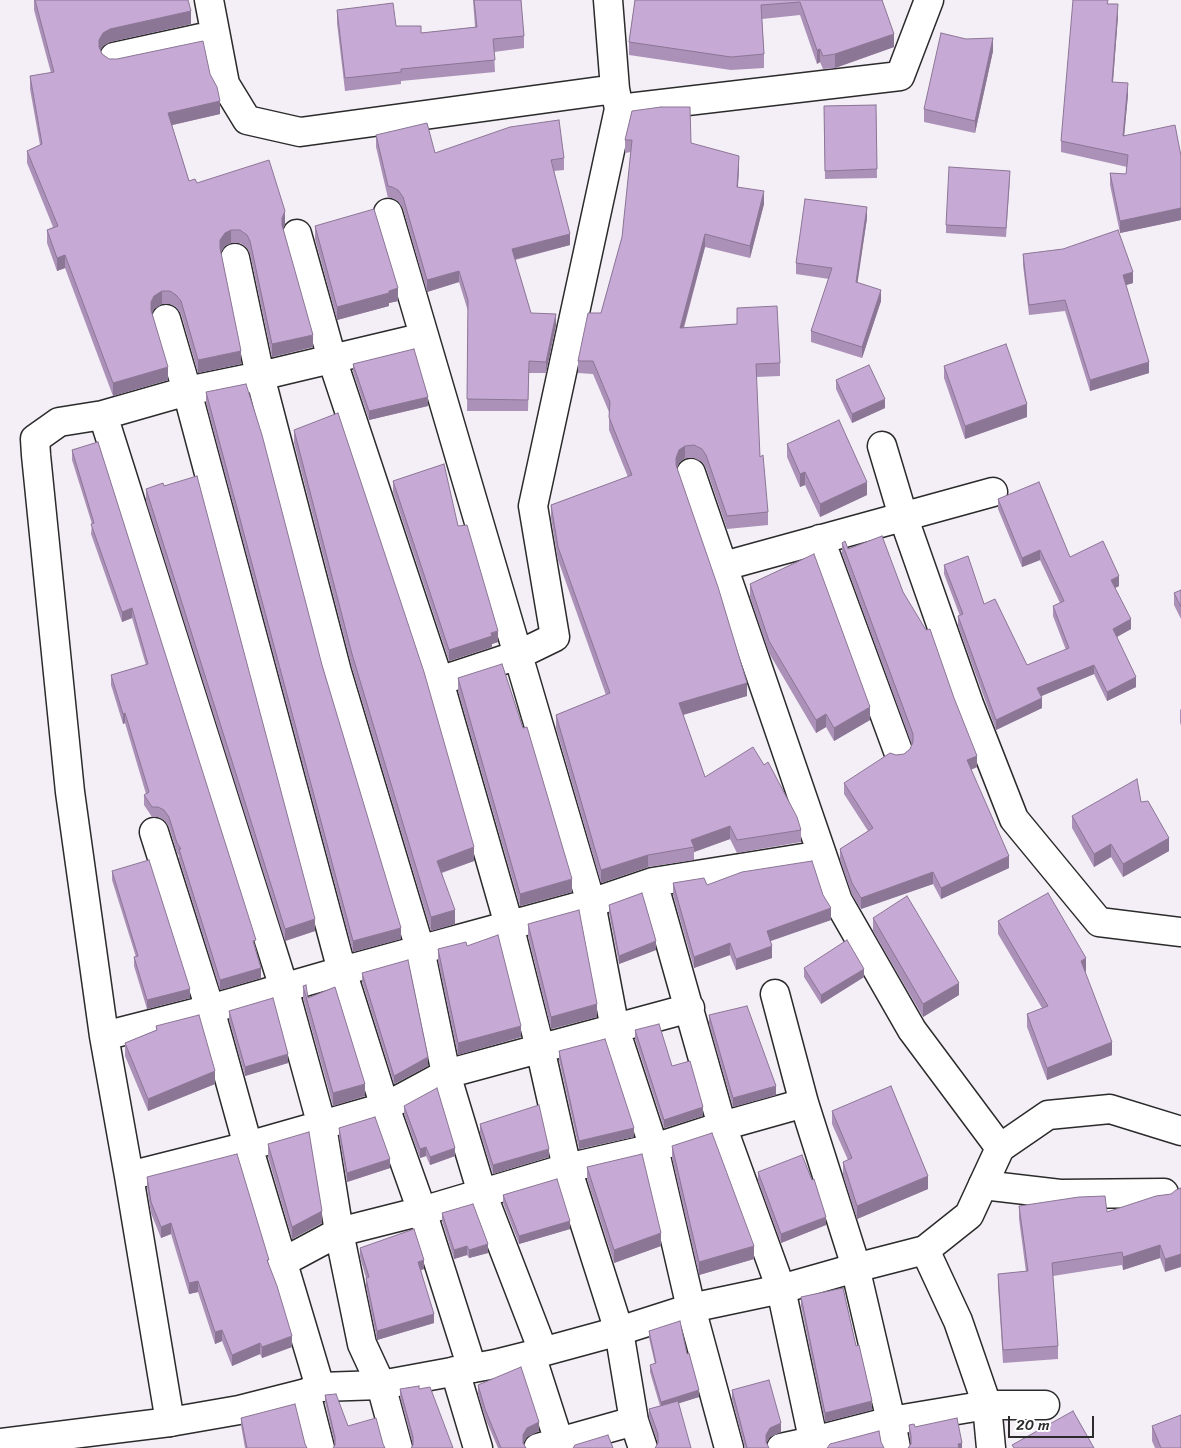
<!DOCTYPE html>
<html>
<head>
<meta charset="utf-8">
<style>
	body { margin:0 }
	#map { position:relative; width:1181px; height:1448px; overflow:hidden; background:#f4eef7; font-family:Sriracha,sans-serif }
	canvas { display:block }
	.scale { position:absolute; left:1008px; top:1416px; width:86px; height:22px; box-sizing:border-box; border:2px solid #2b2b2b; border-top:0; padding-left:6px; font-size:15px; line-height:18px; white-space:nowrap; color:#2b2b2b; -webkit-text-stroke:4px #fff; paint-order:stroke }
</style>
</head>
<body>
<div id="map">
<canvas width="1181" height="1448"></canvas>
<div class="scale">20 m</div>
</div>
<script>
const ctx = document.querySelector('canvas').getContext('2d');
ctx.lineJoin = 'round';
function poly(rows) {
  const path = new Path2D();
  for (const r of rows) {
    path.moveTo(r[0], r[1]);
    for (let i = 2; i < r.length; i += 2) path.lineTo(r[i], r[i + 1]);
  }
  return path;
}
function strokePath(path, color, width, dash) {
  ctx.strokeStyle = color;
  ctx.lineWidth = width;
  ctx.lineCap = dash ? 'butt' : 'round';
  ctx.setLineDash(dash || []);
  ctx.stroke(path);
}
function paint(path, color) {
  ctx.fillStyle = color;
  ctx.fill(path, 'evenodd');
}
const street = poly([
	[209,0,225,84,247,120,300,132,615,89],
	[114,57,215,35],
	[619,109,900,76,929,0],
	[388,213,591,903,615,1029,654,1148,691,1308,729,1448],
	[297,234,332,359,439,681,509,925,540,1048,567,1168,619,1331,634,1421,643,1448],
	[235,258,260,376,337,672,420,949,446,1074,482,1193,543,1351],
	[166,319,187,391,342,971,385,1107,422,1211,472,1368],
	[103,415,59,422,35,439,36,455,70,792,104,1036,129,1176,170,1422],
	[882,446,903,516,969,704,1014,819,1099,922,1181,932],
	[691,473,838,901,912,1030,1000,1148],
	[820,539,898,751],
	[724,566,993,492],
	[439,681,518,655,555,637,533,506,619,109,615,89,608,0],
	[154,832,210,1009,248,1146,320,1387],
	[653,882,722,1126,781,1289,815,1448],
	[775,994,804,1103,852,1254,891,1421,896,1448],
	[104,1036,210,1009,342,971,591,903,653,882,822,855],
	[129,1176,248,1146,385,1107,446,1074,690,1008],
	[983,1185,1060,1194,1164,1193],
	[925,1250,958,1321,987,1405,991,1448],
	[283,1262,339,1232,422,1211,567,1168,654,1148,722,1126,804,1103],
	[531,1355,561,1448],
	[455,1371,478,1448],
	[306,1393,320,1448],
	[398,1448,381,1385,362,1344,339,1232,322,1126,284,988,103,415,187,391,260,376,424,337],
	[538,1448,634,1421],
	[781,1448,813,1441,891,1421,987,1405,1045,1405]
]);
const secondary = poly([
	[0,1443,170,1422,239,1410,306,1393,320,1387,381,1385,495,1364,531,1355,619,1331,691,1308,781,1289,855,1268,925,1250,969,1215,1000,1148,1048,1115,1110,1109,1181,1131]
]);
strokePath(street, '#2b2b2b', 31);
strokePath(secondary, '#2b2b2b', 31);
strokePath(street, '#fff', 28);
strokePath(secondary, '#fff', 28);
paint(poly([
	[34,0,188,0,191,24,110,42,103,46,100,50,102,54,109,59,210,74,220,114,172,125,189,181,197,183,285,224,283,229,313,347,272,357,250,254,247,248,240,243,231,243,225,246,221,252,241,364,198,373,181,314,176,307,170,304,162,304,154,309,152,313,168,380,113,396,65,268,57,271,47,243,47,230,53,227,27,163,27,151,40,145,30,89,30,76,51,73,34,10],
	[473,0,521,0,524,36,524,48,494,52,495,72,401,81,401,84,345,91,337,23,337,10,396,26,421,33,475,27],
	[635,0,882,0,894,47,835,68,823,69,820,62,817,64,800,15,762,19,764,54,764,68,731,70,629,55,629,42],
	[1108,4,1118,16,1113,82,1128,95,1124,136,1181,156,1181,220,1120,233,1110,185,1110,173,1126,174,1127,167,1061,152,1061,141],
	[966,39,993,51,975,133,924,122,924,109],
	[876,105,877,178,825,179,824,106],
	[632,111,691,143,739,168,738,187,764,204,750,258,705,247,684,328,737,324,737,308,780,363,780,376,756,377,760,457,768,512,768,525,727,529,706,468,702,462,694,458,685,458,679,463,677,468,747,696,683,715,705,777,801,830,801,842,737,853,730,839,694,852,694,860,648,867,601,883,556,728,556,715,606,695,558,560,551,518,551,505,628,477,609,430,609,412,593,374,578,373,578,361,601,313,622,237,631,152,625,153,625,140],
	[376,135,435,153,564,158,564,170,554,171,570,245,515,260,531,313,556,325,546,373,529,373,528,411,467,411,468,311,459,282,427,292,403,209,398,201,392,198,388,198,376,147],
	[1010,179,1006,237,946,233,946,225],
	[867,218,857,283,881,301,862,358,811,342,811,331,829,279,796,274,796,263],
	[315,226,398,301,389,303,389,306,337,320,315,239],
	[1023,254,1133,283,1126,285,1149,373,1090,391,1065,311,1029,315,1023,265],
	[353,364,428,406,369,420,353,372],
	[944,366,1027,417,965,439,944,378],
	[836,380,885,408,852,423,836,389],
	[206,392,322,665,401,939,353,952,206,403],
	[294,430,474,861,442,873,455,924,431,931,352,668,294,443],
	[98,442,256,949,261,978,220,990,179,859,179,856,177,853,169,827,164,820,158,817,152,817,144,805,144,795,146,794,125,723,123,724,111,685,111,675,146,665,132,618,122,622,91,534,92,524,72,460,72,450],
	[787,444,867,495,820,517,805,485,800,487,787,457],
	[393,481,458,526,498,642,492,644,492,647,449,661,393,492],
	[146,489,315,931,285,941,146,501],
	[998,499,1070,557,1119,586,1115,588,1131,629,1117,637,1136,687,1107,701,1094,674,1041,696,1042,708,996,730,958,626,958,616,960,616,944,574,944,565,984,604,1027,665,1066,650,1053,616,1053,606,1060,603,1040,560,1022,567,998,509],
	[842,543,848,549,903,592,977,767,971,770,1009,868,941,899,933,884,861,909,852,895,840,860,840,849,868,831,844,794,844,783,896,755,904,754,910,749,912,745,842,554],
	[750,584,870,720,834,741,826,727,816,733,769,653,750,597],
	[1181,590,1181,619,1174,605,1174,593],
	[458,678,572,892,520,906,458,691],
	[1181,709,1181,726,1180,722,1180,710],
	[1141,802,1169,851,1123,877,1111,857,1094,867,1072,828,1072,816],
	[112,871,190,998,147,1009,134,966,134,957,136,957,112,880],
	[673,883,707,885,831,920,771,941,772,958,736,970,730,955,694,968,673,895],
	[609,905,656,950,619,964,609,913],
	[873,918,959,995,923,1017,873,931],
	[998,921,1086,971,1085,972,1112,1055,1047,1080,1027,1027,1027,1014,1042,1008,998,934],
	[528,924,597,1017,551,1029,528,936],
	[438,949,521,1037,458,1055,438,961],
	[804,968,864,977,821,1004,804,977],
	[362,973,428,1066,394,1084,362,982],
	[303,986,308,998,365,1096,333,1106,303,998],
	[229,1011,288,1063,245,1076,229,1020],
	[709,1015,776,1095,733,1107,709,1024],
	[156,1026,215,1084,148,1111,125,1056,125,1043,156,1030],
	[635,1030,672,1066,703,1116,664,1128,635,1039],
	[559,1051,634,1137,579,1149,559,1060],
	[404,1106,455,1156,430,1165,426,1156,420,1158,404,1114],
	[832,1111,928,1189,857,1219,843,1175,843,1162,848,1160,832,1124],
	[480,1124,549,1157,493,1174,480,1133],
	[339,1128,390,1168,347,1182,339,1136],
	[268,1144,322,1223,292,1239,268,1157],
	[672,1146,754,1259,699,1275,672,1158],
	[587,1167,661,1246,614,1263,587,1179],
	[758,1172,826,1225,781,1243,758,1181],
	[147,1177,269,1265,292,1347,262,1358,260,1354,232,1366,222,1341,215,1344,198,1292,189,1294,171,1234,161,1238,151,1213,147,1188],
	[1171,1194,1165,1272,1160,1258,1123,1270,1122,1265,1053,1276,1058,1346,1058,1359,1003,1363,998,1286,998,1274,1026,1272,1019,1219,1019,1206,1107,1212],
	[503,1195,570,1229,519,1244,503,1203],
	[442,1213,488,1253,469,1258,467,1255,454,1259,442,1221],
	[360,1248,424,1269,421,1270,434,1323,377,1340,366,1287,366,1278,360,1257],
	[801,1297,856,1346,872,1410,825,1422,801,1306],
	[649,1331,687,1354,699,1397,679,1403,658,1443,649,1418,649,1409,660,1406,650,1372,650,1365,655,1364,649,1338],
	[478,1385,539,1431,527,1437,523,1443,526,1448,498,1448,485,1418,478,1394],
	[400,1389,419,1389,413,1445,400,1397],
	[732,1390,781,1432,770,1437,766,1443,769,1448,745,1448,732,1399],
	[325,1395,348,1426,383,1444,335,1445,325,1402],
	[241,1418,305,1444,307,1448,245,1448,241,1425],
	[909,1425,915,1427,962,1448,911,1444,909,1434],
	[1152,1426,1181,1448,1155,1448,1152,1441]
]), '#ab91b7');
paint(poly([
	[1118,4,1118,16,1112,94,1112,82],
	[191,11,191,24,110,42,103,46,99,53,99,40,103,33,110,29],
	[894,34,894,47,835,68,835,54],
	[993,38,993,51,975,133,975,121],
	[820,49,820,62,817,64,817,50],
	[1128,83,1128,95,1123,148,1123,136],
	[220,101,220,114,168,126,168,113],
	[739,156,739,168,737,200,737,187],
	[764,191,764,204,750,258,750,246],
	[867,207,867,218,856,293,856,282],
	[1181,208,1181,220,1120,233,1120,221],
	[285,211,285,224,282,231,282,218],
	[231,230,231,243,225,246,220,253,220,240,225,233],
	[570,234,570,245,512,260,512,249],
	[705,234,705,247,680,340,680,328],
	[65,255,65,268,57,271,57,258],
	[459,271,459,282,427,292,427,280],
	[1133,272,1133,283,1123,286,1123,275],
	[398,288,398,301,389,303,389,306,337,320,337,307],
	[881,290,881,301,862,358,862,347],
	[162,291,162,304,154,309,151,315,151,302,154,296],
	[556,314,556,325,546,373,546,362],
	[313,335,313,347,272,357,272,344],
	[241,351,241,364,198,373,198,360],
	[1149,362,1149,373,1090,391,1090,380],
	[168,367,168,380,113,396,113,383],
	[428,397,428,406,369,420,369,411],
	[885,399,885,408,852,423,852,414],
	[1027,404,1027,417,965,439,965,426],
	[685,446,685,458,679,463,676,470,676,458,679,450],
	[805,472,805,485,800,487,800,474],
	[867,482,867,495,820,517,820,504],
	[1040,550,1040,560,1022,567,1022,558],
	[1119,576,1119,586,1111,590,1111,580],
	[132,608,132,618,122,622,122,612],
	[1131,619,1131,629,1113,639,1113,629],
	[498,631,498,642,492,644,492,647,449,661,449,650],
	[1094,665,1094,674,1037,698,1037,688],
	[1136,677,1136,687,1107,701,1107,692],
	[747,683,747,696,679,716,679,703],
	[1042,698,1042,708,996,730,996,720],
	[870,707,870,720,834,741,834,728],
	[125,713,125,723,123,724,123,714],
	[826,714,826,727,816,733,816,720],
	[977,756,977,767,967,771,967,760],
	[730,826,730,839,694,852,694,847,691,840],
	[1169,838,1169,851,1123,877,1123,864],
	[1111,844,1111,857,1094,867,1094,854],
	[474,847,474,861,437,874,437,861],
	[648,855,648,867,601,883,601,870],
	[1009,856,1009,868,941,899,941,888],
	[933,872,933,884,861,909,861,898],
	[572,879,572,892,520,906,520,894],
	[831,908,831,920,767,942,767,931],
	[455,910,455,924,431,931,431,917],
	[315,919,315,931,285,941,285,929],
	[401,928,401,939,353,952,353,941],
	[656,941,656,950,619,964,619,956],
	[730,943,730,955,694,968,694,957],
	[772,946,772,958,736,970,736,959],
	[1086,958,1086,971,1081,974,1081,961],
	[261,968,261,978,220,990,220,980],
	[864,969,864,977,821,1004,821,995],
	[959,983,959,995,923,1017,923,1004],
	[190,989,190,998,147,1009,147,1000],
	[597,1004,597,1017,551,1029,551,1017],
	[521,1026,521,1037,458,1055,458,1043],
	[1112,1042,1112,1055,1047,1080,1047,1068],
	[288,1054,288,1063,245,1076,245,1067],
	[428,1057,428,1066,394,1084,394,1076],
	[215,1071,215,1084,148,1111,148,1099],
	[365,1084,365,1096,333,1106,333,1093],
	[776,1086,776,1095,733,1107,733,1098],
	[703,1107,703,1116,664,1128,664,1120],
	[634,1128,634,1137,579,1149,579,1141],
	[426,1147,426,1156,420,1158,420,1149],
	[455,1148,455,1156,430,1165,430,1157],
	[549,1149,549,1157,493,1174,493,1165],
	[390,1159,390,1168,347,1182,347,1173],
	[928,1176,928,1189,857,1219,857,1206],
	[322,1211,322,1223,292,1239,292,1227],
	[826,1217,826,1225,781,1243,781,1234],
	[570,1221,570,1229,519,1244,519,1236],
	[171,1223,171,1234,161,1238,161,1227],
	[661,1233,661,1246,614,1263,614,1250],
	[488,1244,488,1253,469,1258,469,1250],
	[1160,1245,1160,1258,1123,1270,1123,1257],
	[467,1246,467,1255,454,1259,454,1250],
	[754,1246,754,1259,699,1275,699,1262],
	[1181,1254,1181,1267,1165,1272,1165,1259],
	[424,1260,424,1269,418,1271,418,1262],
	[198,1281,198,1292,189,1294,189,1283],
	[434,1314,434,1323,377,1340,377,1331],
	[222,1330,222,1341,215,1344,215,1332],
	[292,1336,292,1347,262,1358,262,1347],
	[260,1343,260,1354,232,1366,232,1355],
	[699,1390,699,1397,661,1409,661,1402],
	[872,1401,872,1410,825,1422,825,1413],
	[539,1422,539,1431,527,1437,523,1444,523,1435,527,1428],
	[781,1423,781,1432,770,1437,766,1444,766,1435,770,1428],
	[962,1443,962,1448,958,1448,958,1444]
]), '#8b7695');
const building = poly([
	[35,0,188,0,191,11,110,29,103,33,99,40,99,47,102,54,109,59,117,59,203,41,210,74,217,87,220,101,168,113,189,181,195,179,197,183,269,160,285,211,282,218,282,225,313,335,272,344,250,241,247,235,240,230,231,230,225,233,220,240,220,248,241,351,198,360,181,301,176,295,170,291,162,291,154,296,151,302,151,310,168,367,113,383,65,255,57,258,47,230,58,226,27,151,42,144,30,76,54,72,35,0],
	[474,0,521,0,524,36,493,39,495,60,401,69,401,72,345,78,337,10,393,3,396,26,421,26,421,33,477,27,474,0],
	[635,0,882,0,894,34,835,54,823,56,820,49,817,50,800,2,761,5,764,54,731,57,629,42,635,0],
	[1073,0,1108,0,1107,4,1118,4,1112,82,1128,83,1123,136,1175,125,1181,156,1181,208,1120,221,1110,173,1126,174,1128,155,1061,141,1073,0],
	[941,33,966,39,993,38,975,121,924,109,941,33],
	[876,105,877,169,825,171,824,106,876,105],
	[661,107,690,107,691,143,739,156,737,187,764,191,750,246,705,234,680,328,737,324,737,308,777,306,780,363,756,364,760,457,763,455,768,512,727,516,706,455,702,449,694,445,685,446,679,450,676,458,676,465,718,587,747,683,679,703,705,777,753,747,764,765,768,762,797,817,801,830,737,840,730,826,691,840,694,847,648,855,601,870,556,715,610,693,558,547,551,505,632,475,609,417,610,402,593,361,578,361,588,313,601,313,622,237,632,140,625,140,632,111,661,107],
	[559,120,564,158,551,160,570,234,512,249,531,313,556,314,546,362,529,361,528,400,467,399,468,300,459,271,427,280,403,197,398,190,392,187,388,186,376,135,427,123,435,153,510,127,559,120],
	[949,167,1010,171,1006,228,946,225,949,167],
	[805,199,867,207,856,282,881,290,862,347,811,331,832,268,796,263,805,199],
	[374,209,398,288,389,291,389,293,337,307,315,226,374,209],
	[1118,230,1133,272,1123,275,1149,362,1090,380,1065,300,1029,305,1023,254,1063,249,1118,230],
	[1006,344,1027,404,965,426,944,366,1006,344],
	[414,349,428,397,369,411,353,364,414,349],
	[869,365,885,399,852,414,836,380,869,365],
	[246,384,262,435,322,665,401,928,353,941,206,392,246,384],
	[338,413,424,672,474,847,437,861,455,910,431,917,352,654,294,430,338,413],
	[839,420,867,482,820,504,805,472,800,474,787,444,839,420],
	[98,442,256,940,253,941,261,968,220,980,179,849,181,849,177,843,169,817,164,810,158,807,152,807,144,795,149,792,125,713,123,714,111,675,148,664,132,608,122,612,91,524,94,523,72,450,98,442],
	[444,464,458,526,467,525,498,631,491,633,492,636,449,650,393,481,444,464],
	[197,476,315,919,285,929,146,489,163,483,164,486,197,476],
	[1039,482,1070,557,1103,541,1119,576,1111,580,1131,619,1113,629,1136,677,1107,692,1094,665,1037,688,1042,698,996,720,958,616,963,614,944,565,968,556,984,604,995,599,1027,665,1069,648,1053,606,1064,601,1040,550,1022,558,998,499,1039,482],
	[882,536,903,592,926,630,930,629,954,698,977,756,967,760,1009,856,941,888,933,872,861,898,852,883,840,849,873,828,844,783,890,753,896,755,904,754,910,749,913,742,913,734,842,543,845,541,848,549,882,536],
	[814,554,870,707,834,728,826,714,816,720,769,641,750,584,814,554],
	[1181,590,1181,607,1174,593,1181,590],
	[502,664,523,728,527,727,572,879,520,894,458,678,502,664],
	[1137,779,1141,802,1148,801,1169,838,1123,864,1111,844,1094,854,1072,816,1137,779],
	[149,860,190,989,147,1000,134,957,138,956,112,871,149,860],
	[812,861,823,895,831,908,767,931,772,946,736,959,730,943,694,957,673,883,704,878,707,885,742,872,812,861],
	[642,893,656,941,619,956,609,905,642,893],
	[1048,893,1086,958,1081,961,1112,1042,1047,1068,1027,1014,1048,1006,998,921,1048,893],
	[907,896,959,983,923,1004,873,918,907,896],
	[579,910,597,1004,551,1017,528,924,579,910],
	[498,935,521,1026,458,1043,438,949,466,942,467,946,498,935],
	[847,940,864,969,821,995,804,968,847,940],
	[408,960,428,1057,394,1076,362,973,408,960],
	[306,985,308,998,335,987,365,1084,333,1093,303,986,306,985],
	[273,998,288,1054,245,1067,229,1011,273,998],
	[747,1006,776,1086,733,1098,709,1015,747,1006],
	[199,1015,215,1071,148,1099,125,1043,157,1030,156,1026,199,1015],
	[659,1024,672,1066,690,1061,703,1107,664,1120,635,1030,659,1024],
	[605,1039,634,1128,579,1141,559,1051,605,1039],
	[891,1086,928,1176,857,1206,843,1162,852,1158,832,1111,891,1086],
	[437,1088,455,1148,430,1157,426,1147,420,1149,404,1106,437,1088],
	[539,1105,549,1149,493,1165,480,1124,539,1105],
	[375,1117,390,1159,347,1173,339,1128,375,1117],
	[309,1132,322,1211,292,1227,268,1144,309,1132],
	[712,1133,754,1246,699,1262,672,1146,712,1133],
	[237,1154,269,1260,267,1260,277,1286,292,1336,262,1347,260,1343,232,1355,222,1330,215,1332,198,1281,189,1283,171,1223,161,1227,151,1202,147,1177,237,1154],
	[642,1154,661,1233,614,1250,587,1167,642,1154],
	[802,1155,812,1180,814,1179,826,1217,781,1234,758,1172,802,1155],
	[557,1179,570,1221,519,1236,503,1195,557,1179],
	[1181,1188,1181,1254,1165,1259,1160,1245,1123,1257,1122,1252,1052,1263,1058,1346,1003,1350,998,1274,1028,1271,1019,1206,1079,1197,1105,1196,1107,1212,1156,1196,1171,1194,1176,1190,1181,1188],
	[473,1204,488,1244,469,1250,467,1246,454,1250,442,1213,473,1204],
	[414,1229,424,1260,418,1262,434,1314,377,1331,366,1278,369,1277,360,1248,414,1229],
	[843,1288,856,1346,859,1345,872,1401,825,1413,801,1297,843,1288],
	[680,1321,687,1354,689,1353,699,1390,661,1402,650,1365,656,1363,649,1331,680,1321],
	[521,1367,539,1422,527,1428,523,1435,523,1443,526,1448,501,1448,485,1409,478,1385,521,1367],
	[769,1380,781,1423,770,1428,766,1435,766,1442,769,1448,747,1448,732,1390,769,1380],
	[419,1386,419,1389,430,1387,453,1448,411,1448,413,1445,413,1437,400,1389,419,1386],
	[336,1394,348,1426,376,1418,383,1444,385,1448,333,1448,335,1445,335,1437,325,1395,336,1394],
	[678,1401,691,1448,655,1448,658,1443,658,1434,649,1409,678,1401],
	[295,1404,305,1444,307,1448,247,1448,241,1418,295,1404],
	[1073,1411,1094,1448,1014,1448,1012,1445,1073,1411],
	[1181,1415,1181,1448,1161,1448,1152,1426,1181,1415],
	[957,1418,962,1443,958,1444,959,1448,908,1448,911,1444,911,1436,909,1425,914,1424,915,1427,957,1418],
	[879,1431,881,1442,884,1448,827,1448,830,1444,879,1431],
	[608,1435,613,1448,573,1448,575,1445,608,1435]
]);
paint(building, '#c7a9d5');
strokePath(building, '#8b7695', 1);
</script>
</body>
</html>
